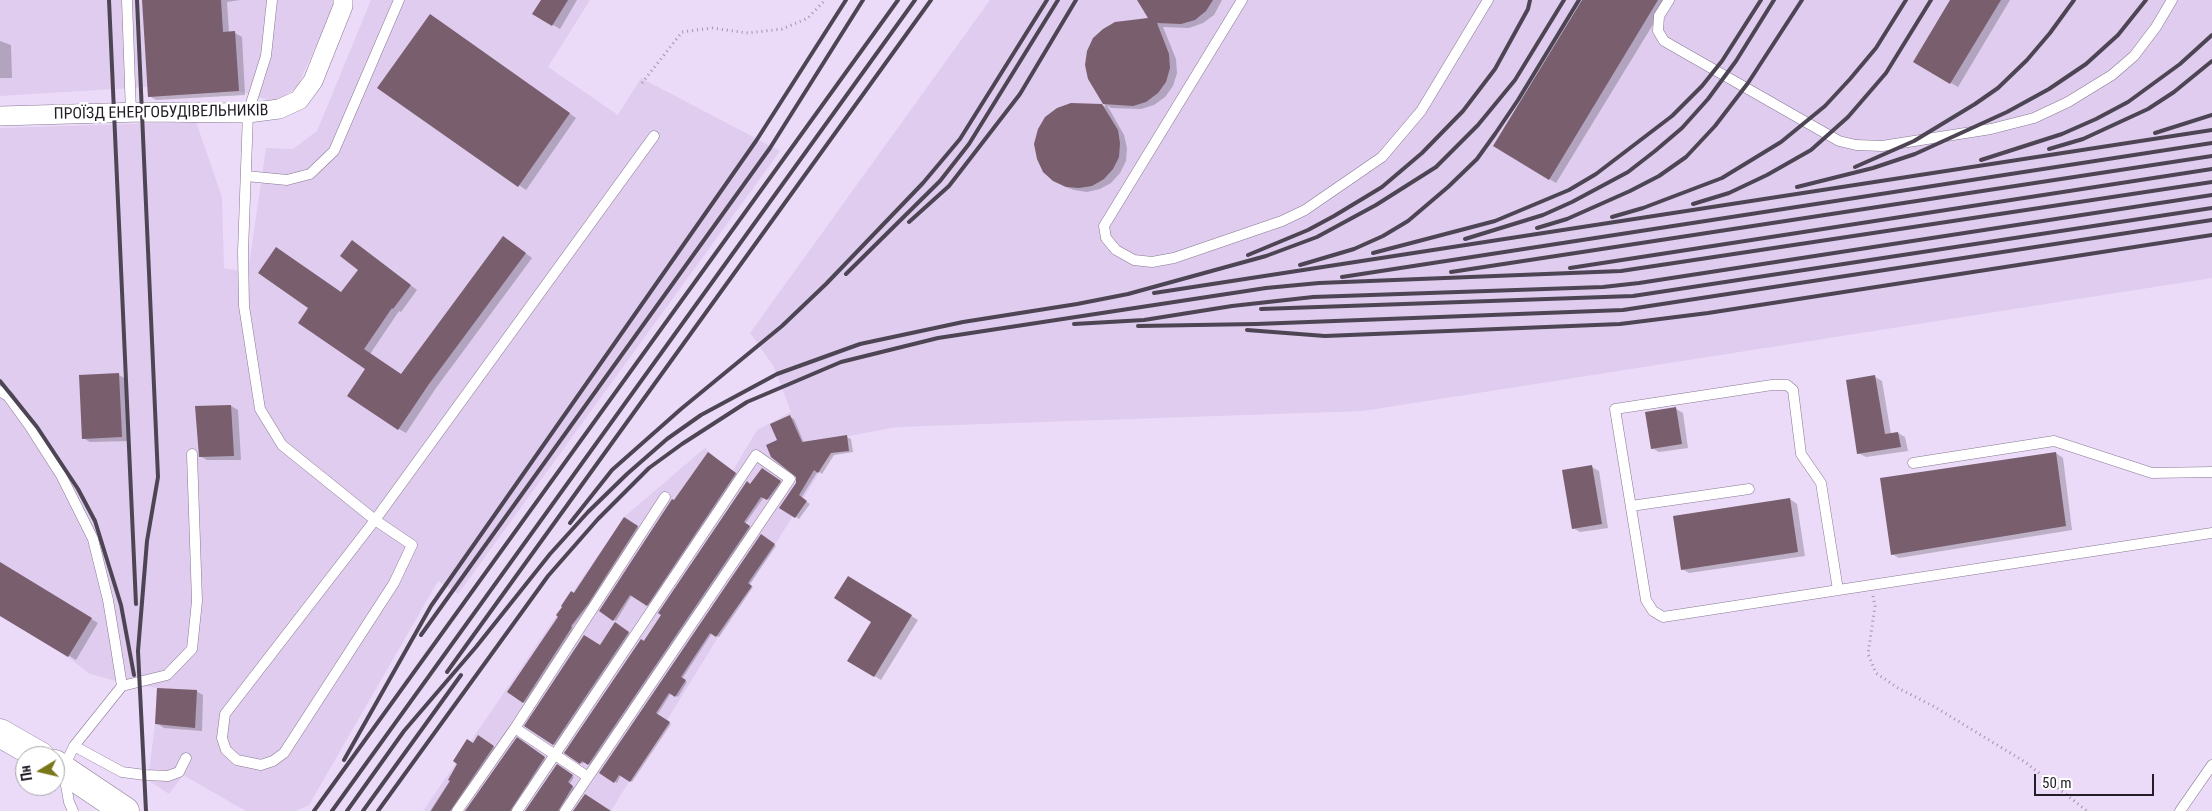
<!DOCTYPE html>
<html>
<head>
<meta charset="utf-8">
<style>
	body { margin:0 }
	#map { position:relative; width:2212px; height:811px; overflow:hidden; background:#ebdbf8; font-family:"Roboto Condensed",sans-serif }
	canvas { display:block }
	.north { position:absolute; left:15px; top:746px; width:50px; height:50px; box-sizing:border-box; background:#fff; border:1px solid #a7a5a9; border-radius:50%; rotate:261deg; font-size:14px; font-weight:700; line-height:20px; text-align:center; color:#231d28 }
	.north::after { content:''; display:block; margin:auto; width:18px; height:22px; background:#7a761a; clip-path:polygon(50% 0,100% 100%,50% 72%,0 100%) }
	.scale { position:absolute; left:2034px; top:774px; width:120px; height:22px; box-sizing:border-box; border:2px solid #231d28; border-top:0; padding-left:6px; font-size:15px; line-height:18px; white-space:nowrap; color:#231d28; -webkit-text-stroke:4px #fff; paint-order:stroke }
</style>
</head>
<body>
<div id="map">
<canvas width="2212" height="811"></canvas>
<div class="north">Пн</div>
<div class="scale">50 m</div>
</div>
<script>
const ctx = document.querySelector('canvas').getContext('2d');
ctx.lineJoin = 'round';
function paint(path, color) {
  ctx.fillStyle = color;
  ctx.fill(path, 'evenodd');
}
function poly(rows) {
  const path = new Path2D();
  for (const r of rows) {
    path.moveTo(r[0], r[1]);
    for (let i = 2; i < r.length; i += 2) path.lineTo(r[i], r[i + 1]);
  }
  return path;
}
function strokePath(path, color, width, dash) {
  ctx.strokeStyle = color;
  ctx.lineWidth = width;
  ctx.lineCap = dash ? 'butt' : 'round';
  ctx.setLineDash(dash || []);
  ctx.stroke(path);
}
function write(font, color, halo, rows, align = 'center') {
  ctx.font = font + ' "Roboto Condensed",sans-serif';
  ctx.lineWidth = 5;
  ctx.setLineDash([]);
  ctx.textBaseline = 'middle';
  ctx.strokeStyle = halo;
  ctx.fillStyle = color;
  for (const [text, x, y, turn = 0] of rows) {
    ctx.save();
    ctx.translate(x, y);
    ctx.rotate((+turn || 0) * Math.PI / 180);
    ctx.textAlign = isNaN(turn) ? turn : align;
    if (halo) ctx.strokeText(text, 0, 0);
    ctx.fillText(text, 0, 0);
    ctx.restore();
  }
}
paint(poly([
	[0,0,334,0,332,11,297,87,275,102,239,91,148,97,147,87,0,96],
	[371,0,590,0,548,67,618,115,641,78,780,151,458,594,438,581,309,805,296,811,246,811,183,775,169,794,148,780,155,724,157,688,124,683,90,674,68,657,0,616,0,128,196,122,222,197,224,268,248,272,266,148,293,149,317,131],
	[990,0,2212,0,2212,278,1363,411,897,427,811,443,821,470,611,811,423,811,624,517,705,448,732,472,757,430,791,412,774,367,750,333]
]), '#dfccef');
paint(poly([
	[144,0,240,0,227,2,229,33,235,33,242,37,245,95,156,100,149,96],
	[542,0,577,0,560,29,534,14],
	[1139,0,1222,0,1214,15,1203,23,1189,28,1163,27,1176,59,1177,73,1173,86,1165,97,1154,105,1141,109,1111,108,1107,105,1124,135,1127,148,1126,161,1120,173,1111,183,1100,189,1087,192,1074,190,1062,185,1101,105,1106,107,1089,78,1150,19],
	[1583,0,1668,0,1556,183,1495,146],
	[1952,0,2010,0,1958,87,1915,62],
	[437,19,576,118,526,190,379,87],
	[0,41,11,45,12,78,0,78],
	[510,242,532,258,436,388,406,433,399,429,367,369,342,293,359,270,359,246,417,290,401,312,399,311,370,354,402,375],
	[119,375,126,379,129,441,90,442,83,438],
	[1875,377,1882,381,1891,434,1898,433,1905,437,1908,451,1866,457,1858,453],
	[231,406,238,410,241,460,207,460,200,456],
	[1676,409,1683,413,1688,448,1659,452,1652,448],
	[790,417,794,419,804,443,847,437,851,439,853,452,834,455,822,474,818,471,801,498,810,504,799,519,781,507,797,483,798,476,779,441],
	[708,453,737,474,649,606,632,595,616,621,601,611],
	[2056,453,2063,458,2072,530,1899,558,1892,554],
	[1592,467,1599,471,1608,528,1580,532,1573,528],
	[763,470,782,483,770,500,764,497,745,524,751,528,590,765,584,761,583,764,566,752],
	[1790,499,1797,504,1805,556,1689,573,1682,569],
	[624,518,639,528,589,605,572,628,573,629,525,703,508,691],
	[761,536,776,546,749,585,753,587,719,637,712,633,682,679,687,682,678,697,671,693,657,715,671,724,632,782,621,775,617,783,601,772],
	[0,563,98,623,76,660,0,614],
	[848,577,918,620,881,680,849,660,873,621],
	[615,624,630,634,555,745,526,726,600,647],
	[196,691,203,695,202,731,164,728,157,723],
	[478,737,495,748,453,811,430,811],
	[517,739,546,759,512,811,467,811],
	[557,766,574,777,569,785,575,788,560,811,527,811]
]), '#0003');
paint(poly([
	[142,0,221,0,223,32,235,31,239,91,148,97],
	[541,0,568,0,552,26,532,14],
	[1137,0,1213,0,1206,11,1195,20,1181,24,1157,23,1169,54,1170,68,1166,82,1158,93,1146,102,1133,106,1103,104,1088,79,1085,65,1087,51,1093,38,1103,29,1115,22,1148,18],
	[1582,0,1658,0,1549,180,1493,146],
	[1950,0,2001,0,1950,84,1913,62],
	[430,14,570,113,518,187,377,88],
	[1071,103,1102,104,1118,130,1120,143,1119,157,1113,169,1104,179,1092,186,1079,188,1066,187,1053,181,1043,172,1037,159,1034,144,1038,129,1045,117,1057,108],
	[503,236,526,253,429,384,398,430,347,396,365,369,298,323,308,308,258,273,276,247,341,292,358,270,340,256,352,240,411,285,393,309,392,308,364,349,401,374],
	[119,373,122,437,82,439,79,375],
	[1875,375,1885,434,1898,432,1901,447,1857,454,1846,380],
	[231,405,234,456,199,457,195,406],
	[1676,407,1682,444,1651,449,1645,412],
	[790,415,802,442,847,435,849,451,831,453,818,473,814,470,799,495,807,501,795,518,779,508,796,483,796,477,771,457,766,445,777,440,770,424],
	[708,452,736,473,647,606,630,595,613,621,599,611,672,499,674,500],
	[2056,452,2066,526,1891,555,1880,478],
	[1592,465,1602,524,1572,529,1562,470],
	[762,468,781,481,767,500,761,497,744,522,750,526,588,765,582,761,580,764,564,753,641,639,644,641,661,615,658,613,747,481,750,484],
	[1790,498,1798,552,1681,570,1673,516],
	[624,517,638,526,588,604,571,626,572,627,523,703,507,692,558,617,556,615,562,607,561,606,571,591,574,593],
	[761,534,775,544,748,583,752,586,716,637,710,633,681,677,686,680,675,697,669,693,656,713,670,722,630,782,619,775,614,783,599,773],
	[0,562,92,618,68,657,0,616],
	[848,576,912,615,874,677,847,661,871,622,834,598],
	[615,622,629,632,553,745,524,726,584,635,600,645],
	[157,688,197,690,195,728,155,724],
	[478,735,494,746,450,811,431,811,450,781,448,780,457,764,453,761,467,739,473,743],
	[517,737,545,757,510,811,465,811],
	[557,764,573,775,568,782,573,786,558,811,525,811],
	[585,794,611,811,573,811]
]), '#795e6e');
const lane = poly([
	[127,0,131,113],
	[272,0,266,56,248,113,243,252,244,306,260,409,282,445,375,520,412,545,394,583,284,753,273,761,261,765,237,760,226,750,222,738,225,714,375,520,654,136],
	[1242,0,1104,226,1106,238,1116,250,1134,260,1152,262,1174,258,1282,221,1305,210,1382,157,1421,111,1488,0],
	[1669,0,1659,16,1658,31,1664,41,1839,141,1856,145,1882,146,1991,129,2034,118,2068,102,2112,75,2134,56,2156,27,2172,0],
	[246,176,287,180,310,174,334,151,399,0],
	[0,391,8,396,29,425,61,475,93,539,108,600,115,642,122,686,74,746,63,769,69,802,73,811],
	[1913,463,2054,441,2152,473,2212,472],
	[1631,506,1749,489],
	[1838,590,1821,483,1801,454,1793,390,1787,385,1772,385,1615,409,1646,600,1653,611,1663,617,1832,591,2212,533],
	[122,686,167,675,192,649,197,601,192,454],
	[515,728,588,777],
	[74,746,122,772,145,775,168,776,179,772,186,758],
	[457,811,515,728,665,497],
	[517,811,756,455,790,479,565,811],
	[2180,811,2212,765]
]);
const street = poly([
	[0,116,142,112,248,113,279,109,299,100,313,81,343,6,343,0]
]);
const secondary = poly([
	[0,733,40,756],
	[55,764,125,811]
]);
strokePath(lane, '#877892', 11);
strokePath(street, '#877892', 20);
strokePath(secondary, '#877892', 29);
strokePath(poly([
	[642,83,682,32,712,28,748,33,782,29,808,18,825,0],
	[1873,596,1875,606,1868,654,1876,673,1898,688,1935,707,2025,762,2087,811]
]), '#a094aa', 3, [1, 4]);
strokePath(lane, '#fff', 10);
strokePath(street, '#fff', 19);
strokePath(secondary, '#fff', 28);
strokePath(poly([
	[109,0,136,604],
	[137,0,158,477,147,541,138,651,146,811],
	[2155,133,2212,115],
	[2049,149,2083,139,2148,109,2174,92,2212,61],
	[1981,160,2062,134,2096,119,2128,102,2180,64,2212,35],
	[1855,167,1914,141,1975,104,1998,88,2027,60,2050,33,2074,0],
	[1797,187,1873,168,1915,154,2007,112,2049,89,2086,64,2118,35,2146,0],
	[1693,204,1729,193,1767,175,1811,150,1848,117,1886,73,1931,0],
	[1612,217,1643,208,1722,178,1781,142,1825,106,1850,79,1876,48,1906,0],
	[909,222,949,186,1020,94,1076,0],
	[1537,228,1567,219,1630,191,1659,176,1686,157,1715,126,1748,83,1802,0],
	[1465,239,1543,215,1572,202,1628,172,1655,151,1682,128,1708,99,1736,61,1774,0],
	[1373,253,1495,221,1569,190,1596,174,1672,116,1702,86,1722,61,1761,0],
	[1248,255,1308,230,1334,216,1382,187,1422,153,1463,111,1495,69,1528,9,1530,0],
	[1300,265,1354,249,1383,236,1408,221,1448,187,1477,159,1495,134,1518,100,1579,0],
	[1570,268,2212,169],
	[1451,272,2212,156],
	[846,274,940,181,969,144,1058,0],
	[1342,277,2212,143],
	[1154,293,2212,130],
	[1261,309,1633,296,2212,208],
	[1074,324,1144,320,1232,306,1313,297,1603,287,1639,283,2212,195],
	[1138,326,1256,324,1623,310,2212,220],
	[1247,330,1325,336,1620,324,1708,313,2212,235],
	[0,381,37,427,78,489,95,521,121,605,134,675],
	[570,523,612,470,681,409,782,326,826,284,923,183,960,139,1047,0],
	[421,635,770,148,863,0],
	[447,672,931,0],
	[344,760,431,606,756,141,846,0],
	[314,811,898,0],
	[332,811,915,0],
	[347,811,404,731,476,647,550,554,588,512,627,474,667,439,701,415,777,374,860,344,963,322,1077,304,1128,294,1266,256,1317,237,1376,205,1436,167,1478,125,1515,80,1564,0],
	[363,811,461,675],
	[378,811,548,576,598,519,649,468,682,444,747,402,841,362,938,338,1266,288,1319,283,1621,271,2212,182]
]), '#4d4554', 4);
write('16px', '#231d28', '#fff', [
	["ПРОЇЗД ЕНЕРГОБУДІВЕЛЬНИКІВ",161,113,-1]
]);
</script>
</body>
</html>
